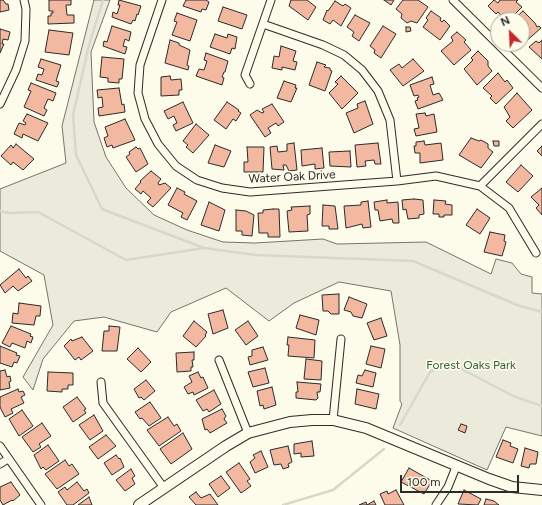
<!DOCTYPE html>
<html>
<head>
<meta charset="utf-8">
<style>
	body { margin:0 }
	#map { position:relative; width:542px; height:505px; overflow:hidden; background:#fdfbea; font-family:Figtree,sans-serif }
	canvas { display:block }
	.north { position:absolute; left:490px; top:12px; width:40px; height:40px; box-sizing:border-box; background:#fdfbea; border:1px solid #a9a89e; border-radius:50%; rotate:336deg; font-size:11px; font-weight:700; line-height:16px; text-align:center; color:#2b2b2b }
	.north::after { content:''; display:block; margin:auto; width:14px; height:18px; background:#c62828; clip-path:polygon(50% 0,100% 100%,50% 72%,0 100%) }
	.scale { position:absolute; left:400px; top:475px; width:119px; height:18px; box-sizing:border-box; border:2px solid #2b2b2b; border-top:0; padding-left:5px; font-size:12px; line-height:14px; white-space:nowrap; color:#2b2b2b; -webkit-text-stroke:3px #fdfbea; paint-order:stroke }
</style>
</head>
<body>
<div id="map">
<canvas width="542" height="505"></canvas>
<div class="north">N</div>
<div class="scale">100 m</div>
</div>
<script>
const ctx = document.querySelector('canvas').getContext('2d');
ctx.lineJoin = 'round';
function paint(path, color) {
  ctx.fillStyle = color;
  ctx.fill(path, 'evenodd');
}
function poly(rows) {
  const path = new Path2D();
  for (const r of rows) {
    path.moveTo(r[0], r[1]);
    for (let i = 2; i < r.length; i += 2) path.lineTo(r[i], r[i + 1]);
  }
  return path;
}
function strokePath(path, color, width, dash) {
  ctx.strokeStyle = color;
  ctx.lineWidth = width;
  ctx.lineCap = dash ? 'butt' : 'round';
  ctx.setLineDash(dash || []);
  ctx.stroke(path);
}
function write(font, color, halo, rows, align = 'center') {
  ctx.font = font + ' Figtree,sans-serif';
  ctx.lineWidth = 3;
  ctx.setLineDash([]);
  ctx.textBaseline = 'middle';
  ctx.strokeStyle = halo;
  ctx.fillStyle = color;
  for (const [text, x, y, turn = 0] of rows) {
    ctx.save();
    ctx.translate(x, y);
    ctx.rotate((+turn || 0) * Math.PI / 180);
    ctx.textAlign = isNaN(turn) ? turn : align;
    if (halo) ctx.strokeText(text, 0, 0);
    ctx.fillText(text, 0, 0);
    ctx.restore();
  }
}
const green = poly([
	[94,0,110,0,91,52,94,122,106,157,126,188,154,215,187,230,223,242,255,243,323,239,337,244,426,242,491,274,496,259,512,263,521,274,532,277,532,293,542,294,542,436,506,427,487,470,393,428,402,404,400,401,400,345,391,291,339,282,294,303,269,321,226,288,171,312,157,332,104,317,74,321,43,359,33,390,23,377,53,325,44,275,0,251,0,189,66,163,62,126,94,0]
]);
paint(green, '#ecebdb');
strokePath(green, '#74746e', 1);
strokePath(poly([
	[103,0,89,45,73,115,76,155,102,209,204,248],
	[0,211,9,213,38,212,126,260,204,248,255,255,413,261,517,305,542,312],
	[400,425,430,372,439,367,451,365,458,367,513,396,542,406],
	[283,505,333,490,384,449]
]), '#d8d7c9', 2.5);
const building = poly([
	[0,0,3,0,6,4,8,4,9,10,0,12,0,0],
	[49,0,71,0,71,5,66,5,67,15,74,15,74,23,48,24,48,16,51,16,51,13,53,13,53,11,49,11,49,0],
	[119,0,141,6,138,15,137,14,135,21,133,20,131,24,112,17,113,12,117,14,120,5,118,5,119,0],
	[186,0,206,0,209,2,206,10,202,9,201,12,183,6,186,0],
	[291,0,307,0,316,7,308,20,289,6,291,0],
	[384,0,394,0,391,5,384,0],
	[403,0,418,0,428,7,417,23,411,21,407,23,401,18,402,14,396,9,403,0],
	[494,0,498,3,500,0,518,0,516,2,522,7,509,20,505,20,498,12,496,14,488,6,494,0],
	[335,1,343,6,345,4,351,8,341,26,333,20,330,24,323,20,327,10,328,11,335,1],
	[223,7,247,15,242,29,218,21,223,7],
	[431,11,441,18,440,20,442,22,444,20,450,26,440,40,423,27,428,20,426,18,431,11],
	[523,11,535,23,537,27,539,26,541,28,524,43,522,40,522,20,513,20,523,11],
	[177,13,197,20,190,41,172,35,177,22,174,21,177,13],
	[355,15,370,23,359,41,352,36,354,32,347,27,355,15],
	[112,26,131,32,129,41,125,39,123,46,127,47,125,54,103,46,104,41,107,42,112,26],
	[383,26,396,34,381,58,374,53,375,50,370,46,383,26],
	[406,27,410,27,411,31,406,32,406,27],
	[0,29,10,32,8,40,3,39,2,44,4,44,0,53,0,29],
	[49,30,73,33,69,55,45,52,49,30],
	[457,32,466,40,464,42,471,50,454,65,441,51,453,41,451,37,457,32],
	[215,34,227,38,228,34,237,37,235,49,232,48,230,54,210,47,215,34],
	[170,40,179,43,179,45,190,50,187,65,189,66,188,70,165,63,170,40],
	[542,40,542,59,529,47,536,41,539,43,542,40],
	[281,46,296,51,293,61,297,62,295,70,282,67,282,70,272,68,274,56,279,57,281,46],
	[478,51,488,61,488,66,492,71,477,85,464,69,473,60,471,58,478,51],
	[206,53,228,61,225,72,224,72,222,77,224,78,222,85,196,76,199,69,204,70,207,61,204,60,206,53],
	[102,57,124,59,122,79,119,79,119,83,108,82,108,78,100,77,102,57],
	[41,59,61,65,56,81,59,82,57,87,36,80,38,74,42,75,44,69,38,67,41,59],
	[413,59,424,71,403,86,390,70,399,64,402,68,413,59],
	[317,62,326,65,324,67,330,68,330,70,332,71,325,91,309,85,317,62],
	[498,73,505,82,507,80,513,88,496,104,490,98,492,96,483,88,498,73],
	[170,76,171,80,181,79,182,90,179,90,179,95,161,96,161,77,170,76],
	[341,76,358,93,342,109,329,93,338,84,335,82,341,76],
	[432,77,434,84,430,85,433,95,439,93,443,100,418,109,415,101,418,100,417,98,419,97,418,95,414,96,410,85,432,77],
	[284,81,296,85,295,88,297,88,291,102,277,98,284,81],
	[31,83,56,93,53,101,48,99,44,108,47,110,44,116,24,107,31,91,28,90,31,83],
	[119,88,122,105,124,104,125,112,99,116,98,108,103,107,102,97,98,98,97,90,119,88],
	[517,93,532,110,513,128,506,121,510,117,504,107,517,93],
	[365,101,373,124,354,133,346,113,358,108,357,104,365,101],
	[183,102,193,123,176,131,173,125,177,123,174,116,168,119,164,111,183,102],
	[227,102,239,110,238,111,241,113,236,121,233,119,226,129,214,120,227,102],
	[272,104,284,122,278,126,276,123,268,128,271,133,265,137,250,115,257,110,262,113,264,112,262,109,272,104],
	[425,113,426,116,434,114,437,132,416,136,414,129,419,128,416,114,425,113],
	[27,114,48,123,38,141,23,134,22,138,14,134,19,123,25,125,26,123,23,121,27,114],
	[125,119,135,140,113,148,112,145,107,147,104,138,108,136,105,127,125,119],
	[196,124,209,135,193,153,186,147,188,145,183,141,196,124],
	[471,138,479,141,481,140,488,144,488,148,493,152,481,168,459,155,471,138],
	[424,141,425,145,441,143,443,160,420,163,420,153,415,153,414,146,416,146,416,142,424,141],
	[493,141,499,141,499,146,494,146,493,141],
	[294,143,297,170,289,171,286,165,283,165,284,170,272,169,270,147,277,146,278,152,287,151,287,144,294,143],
	[378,143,381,164,375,164,374,160,365,161,366,166,357,167,355,145,378,143],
	[16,144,34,159,23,170,13,162,11,165,1,156,11,145,13,148,16,144],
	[215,145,231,151,224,167,208,163,215,145],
	[542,146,542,156,537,151,542,146],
	[136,147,138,149,140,148,148,164,136,172,126,157,130,154,129,152,136,147],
	[247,147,264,147,263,172,244,172,244,162,248,162,247,147],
	[322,148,324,168,315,169,315,164,302,166,301,150,322,148],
	[350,151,351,167,330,166,329,152,350,151],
	[521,165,533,176,518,192,506,182,521,165],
	[151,171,161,179,158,183,159,185,165,183,171,188,153,207,147,202,151,198,143,191,141,194,135,189,141,182,140,181,151,171],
	[177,188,185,192,184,194,197,201,187,220,181,217,183,213,168,205,177,188],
	[542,188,542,215,536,208,539,205,531,197,542,188],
	[414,199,423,200,424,214,419,215,419,218,408,219,406,209,403,210,402,200,414,199],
	[387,200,387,203,398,202,399,223,393,223,392,219,380,221,378,210,375,210,374,202,387,200],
	[434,200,446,201,445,204,452,205,452,215,444,215,444,217,439,217,439,214,433,214,434,200],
	[368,201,371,227,363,228,362,224,346,228,344,206,361,205,361,202,368,201],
	[209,202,225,210,219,231,201,225,209,202],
	[323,205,335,206,338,229,329,229,329,226,322,226,323,205],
	[310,206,310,214,307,215,308,231,289,232,287,211,292,210,291,207,310,206],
	[273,209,279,209,280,237,268,237,268,233,259,233,258,213,263,213,263,210,273,209],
	[477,209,490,218,480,234,466,225,477,209],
	[236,210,246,211,254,215,252,236,242,235,242,231,236,231,236,210],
	[490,232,505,235,504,241,506,242,505,246,502,256,484,252,490,232],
	[19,269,26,278,28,276,32,281,18,291,13,286,5,293,0,285,19,269],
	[339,294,339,314,331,314,328,311,323,311,322,295,339,294],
	[349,297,367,304,362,318,353,316,351,312,344,310,349,297],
	[19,303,41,306,40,316,36,316,34,325,12,323,13,313,18,314,19,303],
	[223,310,228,328,213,334,208,314,223,310],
	[300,315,319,320,316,335,296,328,300,315],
	[381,318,387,336,374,340,367,323,381,318],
	[194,321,207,332,205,335,206,336,196,347,183,336,194,321],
	[248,321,258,336,246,345,235,330,248,321],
	[11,326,31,334,30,336,33,337,31,343,27,341,25,348,12,343,10,347,2,343,11,326],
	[109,326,120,327,117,351,102,351,104,331,109,331,109,326],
	[82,337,93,351,81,360,79,357,75,360,64,346,71,339,72,341,82,337],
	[288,337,315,340,314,358,288,356,289,345,287,345,288,337],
	[0,346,17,353,16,355,20,356,17,363,14,362,12,367,0,363,0,346],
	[371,346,385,349,381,368,366,364,371,346],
	[263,347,268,360,250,365,248,357,252,356,252,350,263,347],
	[138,348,151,362,141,372,127,359,138,348],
	[194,352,194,360,192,360,193,367,191,367,191,371,177,372,176,353,194,352],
	[306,359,322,361,321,380,304,379,306,359],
	[265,368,269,383,253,387,248,372,265,368],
	[5,370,7,377,10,376,11,381,9,382,10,388,0,390,0,371,5,370],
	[365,370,376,373,373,387,356,383,358,375,362,376,365,370],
	[48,372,73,373,73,385,68,385,68,389,62,389,62,392,47,391,48,372],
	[198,372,201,378,203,377,208,388,194,395,193,392,188,394,184,387,192,382,189,376,198,372],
	[146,380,155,391,144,400,141,397,139,398,134,389,146,380],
	[297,382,321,384,320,392,317,392,318,398,316,400,296,398,296,392,298,392,297,382],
	[272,387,276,405,264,409,263,405,260,406,257,391,272,387],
	[18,389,19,392,23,391,25,395,21,397,24,403,11,409,13,413,5,417,0,407,0,397,18,389],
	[357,389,379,394,376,409,355,404,357,389],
	[214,390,221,404,209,412,207,409,203,411,196,400,214,390],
	[77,397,86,409,84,410,86,413,73,422,63,407,77,397],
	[150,402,161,418,149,426,142,418,140,419,135,412,150,402],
	[222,409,226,416,224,419,227,423,210,433,207,429,205,430,202,419,222,409],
	[22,410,33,426,19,436,9,419,22,410],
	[94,415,103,431,90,440,79,425,94,415],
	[168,417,174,426,177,424,181,431,159,446,147,430,168,417],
	[42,423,51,436,39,444,41,447,33,452,22,437,42,423],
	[461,424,467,426,465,433,458,430,461,424],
	[183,433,192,449,171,464,160,449,183,433],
	[106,435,116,446,98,459,89,447,106,435],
	[503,440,511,443,510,446,518,449,513,463,496,457,503,440],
	[312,441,314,456,301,457,301,453,294,454,294,444,312,441],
	[48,445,59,461,46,470,43,467,41,469,34,455,48,445],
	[288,446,292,462,288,464,289,467,283,469,281,464,274,465,270,450,288,446],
	[525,448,538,452,536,464,530,464,529,468,521,466,525,448],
	[261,451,268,467,255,473,250,462,255,458,253,455,261,451],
	[116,455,119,459,120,458,124,467,112,475,104,463,116,455],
	[65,460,69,466,72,464,79,474,57,489,45,474,65,460],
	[239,463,250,479,247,481,251,486,241,493,226,472,239,463],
	[409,468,432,481,424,494,401,482,409,468],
	[131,469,135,476,132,478,135,484,125,491,116,480,131,469],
	[221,476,230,488,218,497,209,484,221,476],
	[11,482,20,495,13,501,12,500,3,505,0,500,0,487,11,482],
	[77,482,84,491,87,489,89,493,73,505,67,505,58,492,65,487,67,490,77,482],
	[396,490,404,505,385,505,380,494,387,491,388,494,396,490],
	[464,490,481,499,478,505,458,504,464,490],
	[196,492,201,498,210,494,218,505,196,505,189,497,196,492],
	[89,497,92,505,78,505,89,497],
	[486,499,494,501,499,505,484,505,486,499],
	[374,501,376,505,359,505,366,502,367,505,374,501]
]);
paint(building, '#f2b8a0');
strokePath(building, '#2b2b2b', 1);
const street = poly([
	[162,0,140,65,138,93,145,119,158,144,176,166,197,180,222,188,250,192,397,181,436,176,480,186,509,208,536,253],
	[453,0,542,88],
	[263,24,323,45,344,55,362,70,378,91,390,120,397,181],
	[250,84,245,75,271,0],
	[0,104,16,70,25,41,26,9,24,0],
	[480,186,542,124],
	[219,360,248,433],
	[101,382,103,403,164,488],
	[333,420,341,339],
	[0,446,41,505],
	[0,464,8,459],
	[436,505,448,487,456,467]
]);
const secondary = poly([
	[139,505,226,446,248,433,290,422,312,420,333,420,366,428,489,479,512,487,542,490]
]);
strokePath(street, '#2b2b2b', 9);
strokePath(secondary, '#2b2b2b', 12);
strokePath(street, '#fdfbea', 7);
strokePath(secondary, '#fdfbea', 10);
write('12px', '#2b2b2b', '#fdfbea', [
	["Water Oak Drive",292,177,-3]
]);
write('12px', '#34623c', '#fdfbea', [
	["Forest Oaks Park",471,365]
]);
</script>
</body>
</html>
